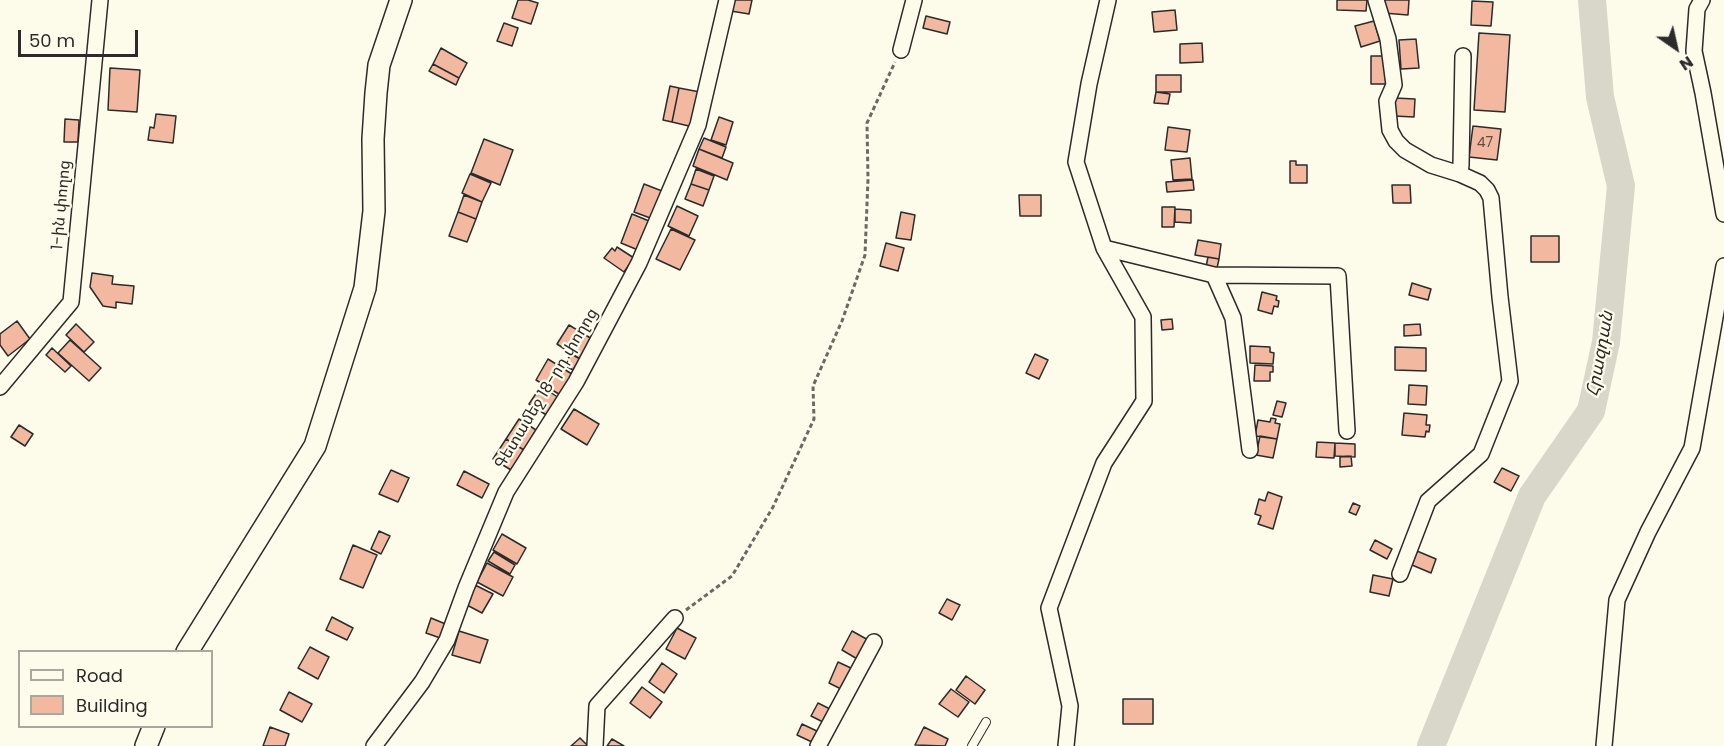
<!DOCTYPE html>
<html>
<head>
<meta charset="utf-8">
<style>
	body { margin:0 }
	#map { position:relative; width:1724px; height:746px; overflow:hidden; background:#fdfbea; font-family:Poppins,sans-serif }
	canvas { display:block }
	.legend { position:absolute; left:18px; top:650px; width:195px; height:78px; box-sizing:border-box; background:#fdfbea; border:2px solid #a9a89e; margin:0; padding:8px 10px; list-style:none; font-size:18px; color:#2b2b2b }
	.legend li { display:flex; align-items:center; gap:12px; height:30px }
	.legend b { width:30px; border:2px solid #a9a89e }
	.north { position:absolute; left:1646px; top:18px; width:60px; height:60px; -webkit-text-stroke:4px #fdfbea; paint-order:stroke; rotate:146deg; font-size:16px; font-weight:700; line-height:24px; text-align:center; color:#2b2b2b }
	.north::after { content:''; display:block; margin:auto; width:21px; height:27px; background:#2b2b2b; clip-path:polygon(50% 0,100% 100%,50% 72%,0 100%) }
	.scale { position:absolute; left:18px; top:30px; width:120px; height:27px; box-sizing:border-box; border:3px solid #2b2b2b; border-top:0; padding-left:8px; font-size:18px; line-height:21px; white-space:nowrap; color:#2b2b2b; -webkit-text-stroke:4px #fdfbea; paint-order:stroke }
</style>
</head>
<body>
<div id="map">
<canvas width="1724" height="746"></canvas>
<ul class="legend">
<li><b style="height:8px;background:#fdfbea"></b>Road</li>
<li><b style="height:16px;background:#f2b8a0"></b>Building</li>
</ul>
<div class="north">N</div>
<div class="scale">50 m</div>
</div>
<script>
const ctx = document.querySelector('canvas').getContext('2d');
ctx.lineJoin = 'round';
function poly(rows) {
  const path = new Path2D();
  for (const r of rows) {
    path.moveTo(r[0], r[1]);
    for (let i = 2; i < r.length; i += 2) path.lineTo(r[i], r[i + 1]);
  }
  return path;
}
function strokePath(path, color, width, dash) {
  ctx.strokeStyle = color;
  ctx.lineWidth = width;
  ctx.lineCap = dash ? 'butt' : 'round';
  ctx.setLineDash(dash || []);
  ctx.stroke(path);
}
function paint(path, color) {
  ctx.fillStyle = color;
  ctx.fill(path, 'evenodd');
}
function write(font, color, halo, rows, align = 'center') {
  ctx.font = font + ' Poppins,"Noto Sans Armenian",sans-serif';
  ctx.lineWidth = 4.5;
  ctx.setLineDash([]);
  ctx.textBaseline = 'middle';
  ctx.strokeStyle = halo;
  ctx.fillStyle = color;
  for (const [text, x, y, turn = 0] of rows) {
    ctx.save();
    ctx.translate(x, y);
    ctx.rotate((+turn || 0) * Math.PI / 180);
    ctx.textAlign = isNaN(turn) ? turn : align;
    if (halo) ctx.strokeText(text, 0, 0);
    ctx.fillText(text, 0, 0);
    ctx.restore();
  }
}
strokePath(poly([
	[1431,746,1532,496,1591,411,1606,342,1621,186,1600,97,1592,0]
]), '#d8d7c9', 28);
const building = poly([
	[518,0,528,0,538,3,531,24,512,18,518,0],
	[734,0,752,0,749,14,731,11,734,0],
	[1337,0,1367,0,1366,11,1337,10,1337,0],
	[1384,0,1409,0,1408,15,1383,13,1384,0],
	[1472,1,1493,2,1491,26,1471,25,1472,1],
	[1175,10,1177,30,1154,32,1152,12,1175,10],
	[926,16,950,22,947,34,923,28,926,16],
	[1374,21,1380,41,1361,47,1355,26,1374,21],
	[504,23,518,28,512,46,497,41,504,23],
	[1479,33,1510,35,1505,112,1474,110,1479,33],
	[1416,39,1419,68,1401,69,1399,40,1416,39],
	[1202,43,1203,62,1180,63,1180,44,1202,43],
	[441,48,467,63,459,78,433,64,441,48],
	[1371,56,1386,56,1386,84,1371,84,1371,56],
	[433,64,459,78,456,85,429,71,433,64],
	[110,68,140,70,137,112,108,110,110,68],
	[1156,75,1181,75,1181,92,1156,92,1156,75],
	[670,86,679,88,672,122,663,120,670,86],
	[679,88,700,92,693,127,672,122,679,88],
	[1156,92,1170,94,1168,104,1154,103,1156,92],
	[1395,98,1415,99,1414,117,1394,116,1395,98],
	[156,114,176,116,173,143,148,140,150,127,154,128,156,114],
	[719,117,733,122,726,145,711,140,719,117],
	[65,119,79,120,78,142,64,142,65,119],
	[1473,126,1501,129,1497,160,1469,157,1473,126],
	[1168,127,1190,130,1187,152,1165,150,1168,127],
	[704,138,726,147,722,158,699,149,704,138],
	[484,139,513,150,500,185,471,173,484,139],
	[699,149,733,163,727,180,693,166,699,149],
	[1190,158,1192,179,1173,180,1171,160,1190,158],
	[1290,161,1296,161,1296,165,1307,165,1307,183,1290,183,1290,161],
	[696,169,714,176,709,190,691,184,696,169],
	[470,174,491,183,482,202,462,193,470,174],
	[1193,180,1194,190,1167,192,1166,182,1193,180],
	[644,184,662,191,653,219,634,212,644,184],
	[691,184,709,190,703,206,685,199,691,184],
	[1392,185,1410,185,1411,203,1393,203,1392,185],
	[464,195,482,202,476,219,458,212,464,195],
	[1019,195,1041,195,1041,216,1020,216,1019,195],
	[677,206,698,216,689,236,668,226,677,206],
	[1162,207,1175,207,1174,227,1162,227,1162,207],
	[1175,209,1191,210,1191,223,1175,222,1175,209],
	[458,212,476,219,467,242,449,236,458,212],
	[901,212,915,215,911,240,896,238,901,212],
	[632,214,649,221,638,250,621,243,632,214],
	[671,229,695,240,680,270,656,259,671,229],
	[1531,236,1559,236,1559,262,1531,262,1531,236],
	[1198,240,1221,244,1219,259,1195,255,1198,240],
	[886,243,904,248,898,271,880,266,886,243],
	[617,247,634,258,624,272,604,258,612,248,615,251,617,247],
	[1208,257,1219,259,1217,268,1206,267,1208,257],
	[92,273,113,276,112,284,134,286,132,304,116,302,116,308,103,306,90,287,92,273],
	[1412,283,1431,289,1428,300,1409,295,1412,283],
	[1262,292,1277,296,1276,300,1279,301,1278,307,1274,306,1272,314,1258,310,1262,292],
	[1172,319,1173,329,1162,330,1161,320,1172,319],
	[17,321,30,339,8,356,0,345,0,334,17,321],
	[76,324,94,342,84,352,66,335,76,324],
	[1420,324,1421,335,1404,336,1404,325,1420,324],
	[569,325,592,339,580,359,557,344,569,325],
	[70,340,101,368,89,381,58,353,70,340],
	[1250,346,1270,347,1270,352,1274,353,1273,364,1250,363,1250,346],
	[1395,347,1426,348,1426,371,1395,370,1395,347],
	[52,348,71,366,65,372,46,355,52,348],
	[571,354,580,359,573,370,564,365,571,354],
	[1035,354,1048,360,1039,379,1026,373,1035,354],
	[548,359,575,376,562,396,536,380,548,359],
	[1255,365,1273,366,1273,372,1270,372,1270,381,1254,381,1255,365],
	[1409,385,1427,386,1426,405,1408,404,1409,385],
	[541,386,559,398,548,416,529,404,541,386],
	[1277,401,1286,403,1282,417,1273,415,1277,401],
	[574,409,599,424,587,445,561,429,574,409],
	[1404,413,1427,415,1426,425,1430,425,1429,432,1426,431,1425,437,1402,435,1404,413],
	[1271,418,1276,419,1275,423,1280,424,1277,439,1255,436,1258,420,1270,422,1271,418],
	[519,419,536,430,524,450,506,439,519,419],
	[19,425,33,434,25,446,11,437,19,425],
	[1260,436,1277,439,1273,458,1256,455,1260,436],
	[506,439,524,450,511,470,493,459,506,439],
	[1317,442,1335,443,1334,458,1316,457,1317,442],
	[1335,443,1355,444,1355,457,1335,456,1335,443],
	[1351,456,1352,466,1340,467,1340,457,1351,456],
	[1502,468,1519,476,1511,491,1494,482,1502,468],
	[391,470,409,478,398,502,379,494,391,470],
	[464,471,489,484,482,498,457,485,464,471],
	[1268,492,1282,497,1273,529,1258,524,1261,516,1255,514,1259,499,1265,501,1268,492],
	[1353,503,1360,506,1356,515,1349,512,1353,503],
	[379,531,390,536,381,554,371,549,379,531],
	[502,534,526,548,517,564,493,550,502,534],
	[1375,540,1392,549,1387,559,1370,550,1375,540],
	[353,545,377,555,363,588,340,579,353,545],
	[1417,551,1436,559,1431,573,1412,565,1417,551],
	[494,552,515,565,510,574,488,561,494,552],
	[487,563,513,577,503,596,477,582,487,563],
	[1373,575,1393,579,1389,596,1370,592,1373,575],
	[475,585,493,594,482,613,465,604,475,585],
	[947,599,960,605,952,620,939,613,947,599],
	[332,617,353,628,347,640,326,630,332,617],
	[431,618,448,625,443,639,426,633,431,618],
	[677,628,696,638,685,659,666,649,677,628],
	[459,631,488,640,480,663,452,655,459,631],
	[852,631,870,641,859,660,842,650,852,631],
	[310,647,329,657,318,679,298,668,310,647],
	[838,662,853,669,843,690,829,683,838,662],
	[662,663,677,674,664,693,649,682,662,663],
	[966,676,985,690,975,704,956,690,966,676],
	[642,687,662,702,650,718,630,703,642,687],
	[951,689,969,702,958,717,939,704,951,689],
	[289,692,312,704,302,722,280,710,289,692],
	[1123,699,1153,699,1153,724,1123,724,1123,699],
	[818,703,832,710,825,723,811,716,818,703],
	[802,724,819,732,814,743,797,735,802,724],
	[270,727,289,734,285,746,263,746,270,727],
	[924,727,948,739,945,746,915,745,924,727],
	[580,738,588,746,571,746,580,738],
	[612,739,624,746,607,746,612,739]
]);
paint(building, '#f2b8a0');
strokePath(building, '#2b2b2b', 1.5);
const lane = poly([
	[972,746,986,722]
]);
const street = poly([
	[1376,0,1388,39,1394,85,1387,101,1390,130,1396,141,1405,150,1431,165,1460,174,1461,165,1463,56],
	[1702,0,1697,9,1694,51,1703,93,1724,214],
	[901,50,914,0],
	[1104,248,1214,275,1338,276,1347,431],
	[1214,275,1233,318,1250,450],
	[0,387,71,302,100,0],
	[1400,574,1428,501,1481,454,1510,381,1500,297,1491,198,1487,190,1480,183,1460,174],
	[374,746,422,682,447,640,466,588,506,492,576,382,639,263,698,125,727,0],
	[595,746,597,706,675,618],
	[818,746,874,642],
	[1066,746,1070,706,1049,608,1104,463,1144,401,1143,317,1104,248,1076,162,1089,84,1108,0],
	[1604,746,1617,600,1648,532,1692,448,1724,266]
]);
const secondary = poly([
	[187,652,315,446,365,288,374,211,373,139,376,93,379,65,401,0],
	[146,746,154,726]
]);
strokePath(lane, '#2b2b2b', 10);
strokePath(street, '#2b2b2b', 18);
strokePath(secondary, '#2b2b2b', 24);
strokePath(poly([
	[686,610,732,576,773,507,814,419,813,386,842,321,865,255,868,179,867,123,895,62]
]), '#6a6964', 3, [4.5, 3]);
strokePath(lane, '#fdfbea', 8);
strokePath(street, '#fdfbea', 15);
strokePath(secondary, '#fdfbea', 21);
write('14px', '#5d4e48', null, [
	["47",1485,143]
]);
write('16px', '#2b2b2b', '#fdfbea', [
	["1-ին փողոց",62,205,-85],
	["Գետամեջ 18-րդ փողոց",547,389,-59]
]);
write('italic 18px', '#2b2b2b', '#fdfbea', [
	["Հրազդան",1601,354,-80]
]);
</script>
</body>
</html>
